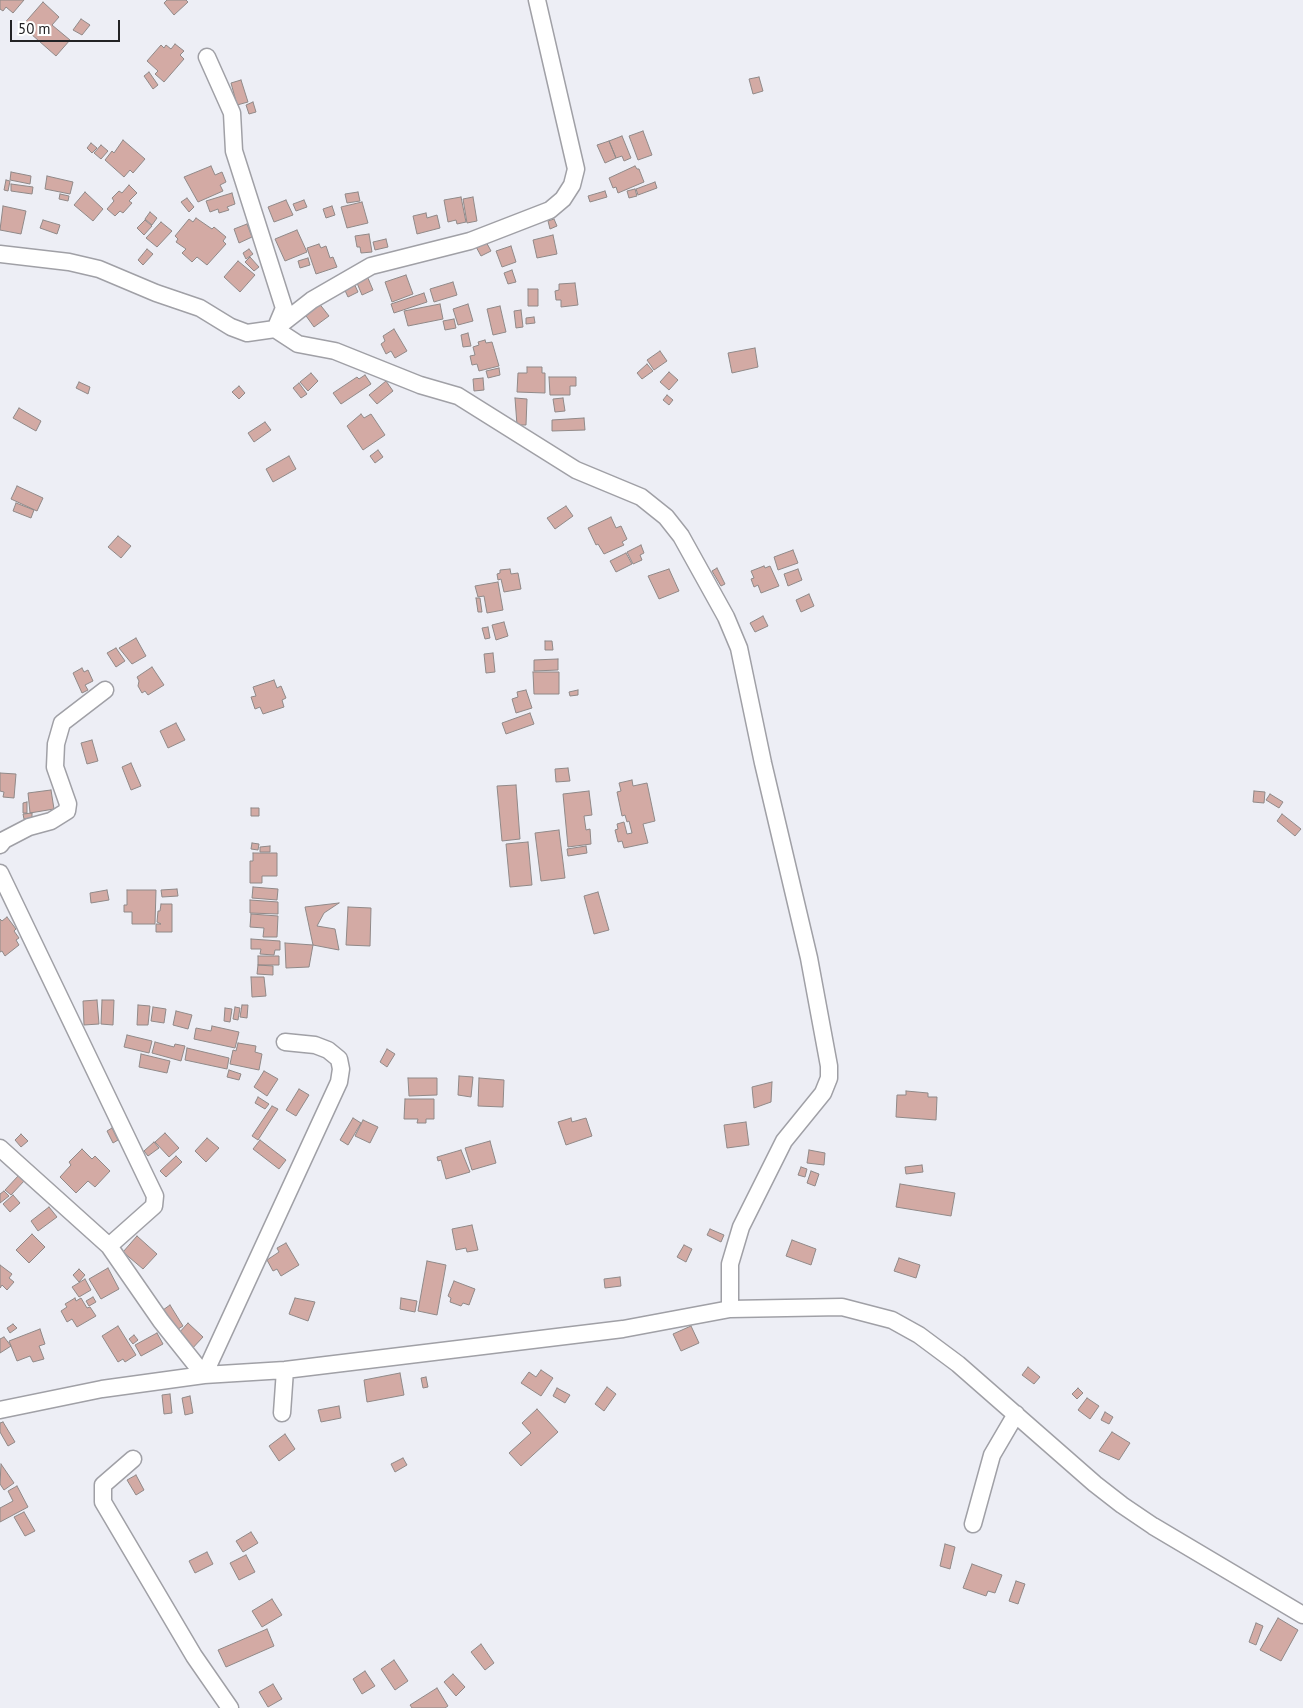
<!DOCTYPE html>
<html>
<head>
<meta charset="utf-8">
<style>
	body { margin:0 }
	#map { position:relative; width:1303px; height:1708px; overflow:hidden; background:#edeef5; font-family:"PT Sans",sans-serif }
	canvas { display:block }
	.scale { position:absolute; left:10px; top:20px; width:110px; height:22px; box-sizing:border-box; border:2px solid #232325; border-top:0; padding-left:6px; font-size:15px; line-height:18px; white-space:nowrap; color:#232325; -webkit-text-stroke:4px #fff; paint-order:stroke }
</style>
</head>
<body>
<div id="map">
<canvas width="1303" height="1708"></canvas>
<div class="scale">50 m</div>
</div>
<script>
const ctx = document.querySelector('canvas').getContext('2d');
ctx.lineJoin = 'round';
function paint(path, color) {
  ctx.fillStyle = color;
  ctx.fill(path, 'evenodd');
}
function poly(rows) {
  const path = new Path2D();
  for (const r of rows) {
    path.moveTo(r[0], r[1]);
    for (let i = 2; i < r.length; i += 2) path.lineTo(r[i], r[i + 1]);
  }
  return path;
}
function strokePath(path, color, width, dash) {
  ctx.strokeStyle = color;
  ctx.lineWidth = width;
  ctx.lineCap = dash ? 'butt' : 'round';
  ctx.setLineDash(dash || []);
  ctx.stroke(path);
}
const building = poly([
	[0,0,24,0,13,13,6,7,3,11,0,9,0,0],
	[167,0,186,0,188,2,174,15,164,3,167,0],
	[43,2,59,17,52,25,70,40,56,56,22,26,43,2],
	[81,19,90,25,82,35,73,30,81,19],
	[175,44,184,51,180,55,184,59,164,82,155,74,158,71,147,61,161,45,164,48,166,45,171,49,175,44],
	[149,72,158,85,153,89,144,76,149,72],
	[759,77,763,91,753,94,749,79,759,77],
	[241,80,248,102,237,105,231,83,241,80],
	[253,102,256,112,249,114,246,105,253,102],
	[643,131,652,155,638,160,629,136,643,131],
	[622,136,631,158,624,161,622,156,616,158,609,141,622,136],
	[123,140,145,159,133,173,130,170,124,177,105,160,112,151,114,153,123,140],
	[609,141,616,158,605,163,597,145,609,141],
	[91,143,97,148,92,153,87,148,91,143],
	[101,145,108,151,101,159,94,153,101,145],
	[211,166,215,175,222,172,226,182,220,185,223,191,198,202,184,177,211,166],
	[635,166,637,169,639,169,644,182,618,193,616,187,613,188,609,178,635,166],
	[11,172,31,176,30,184,10,180,11,172],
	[47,176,73,182,70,194,45,189,47,176],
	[6,180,10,181,8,191,4,190,6,180],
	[655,182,657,188,638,195,636,189,655,182],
	[11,184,33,187,32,194,11,191,11,184],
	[129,185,137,193,129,201,132,203,123,213,120,211,115,216,107,209,114,201,112,198,119,191,122,193,129,185],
	[635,189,637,196,629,198,627,191,635,189],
	[605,191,607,197,590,202,588,196,605,191],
	[85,192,103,209,93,221,74,205,85,192],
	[358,192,360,201,347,203,345,194,358,192],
	[232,193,235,204,227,207,229,210,219,213,218,209,210,212,206,201,232,193],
	[60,194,69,196,68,201,59,199,60,194],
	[461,197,466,222,457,224,456,220,448,222,444,200,461,197],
	[473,197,477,221,467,223,463,199,473,197],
	[187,198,194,207,189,212,181,202,187,198],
	[286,200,293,215,274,222,268,207,286,200],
	[304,200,307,207,296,211,293,204,304,200],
	[362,202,368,223,347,228,341,207,362,202],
	[3,206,26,211,21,234,0,230,3,206],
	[332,206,335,215,326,218,323,209,332,206],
	[150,212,157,218,152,225,145,219,150,212],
	[426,213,427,218,437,215,440,228,417,234,413,216,426,213],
	[196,218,212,229,214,227,226,237,223,241,226,244,207,265,197,257,192,262,182,253,186,249,176,242,178,239,175,236,189,219,193,222,196,218],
	[554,219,557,226,550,229,548,221,554,219],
	[43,220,60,225,57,234,40,228,43,220],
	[145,220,152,226,144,235,137,228,145,220],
	[161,222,172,231,157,247,146,238,161,222],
	[247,224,252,237,239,243,234,229,247,224],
	[297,230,307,252,285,261,275,239,297,230],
	[369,234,372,252,361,253,360,247,357,247,355,236,369,234],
	[553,235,557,254,537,258,533,240,553,235],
	[484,238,491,251,481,256,474,243,484,238],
	[386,239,388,247,375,250,373,242,386,239],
	[319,244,321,248,326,246,330,258,333,257,337,267,316,274,307,248,319,244],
	[511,246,516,262,502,267,496,251,511,246],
	[147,249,153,254,143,265,138,260,147,249],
	[249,249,253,254,246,259,243,253,249,249],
	[250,257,259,267,254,271,245,262,250,257],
	[308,258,310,265,300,268,298,261,308,258],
	[238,261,255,275,240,292,224,277,238,261],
	[512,270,516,282,508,284,504,273,512,270],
	[365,271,373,290,362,295,354,276,365,271],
	[406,275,413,294,392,302,385,282,406,275],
	[352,279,358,292,348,297,342,284,352,279],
	[453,282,457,295,434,302,430,289,453,282],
	[575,283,578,305,561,307,561,300,556,300,555,291,559,290,559,284,575,283],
	[528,289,538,289,538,306,528,306,528,289],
	[424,293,427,302,394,313,391,304,424,293],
	[318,302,329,316,314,327,304,313,318,302],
	[440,304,443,319,408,326,404,311,440,304],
	[468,304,473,321,458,325,453,309,468,304],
	[500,306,506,332,493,335,487,309,500,306],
	[521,310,523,327,516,328,514,311,521,310],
	[534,317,535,323,526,324,526,318,534,317],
	[454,319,456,328,445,330,443,321,454,319],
	[394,329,407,351,395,358,391,351,386,354,381,344,385,341,383,336,394,329],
	[468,333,471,346,463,347,461,335,468,333],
	[485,340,486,343,492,342,499,366,479,371,477,364,472,365,470,356,475,355,473,347,479,345,478,342,485,340],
	[755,348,758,367,732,373,728,353,755,348],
	[660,351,667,361,654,370,647,360,660,351],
	[647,364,653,371,642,379,637,373,647,364],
	[527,367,542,367,542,373,545,373,545,393,517,392,518,373,527,373,527,367],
	[499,368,500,375,488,378,486,371,499,368],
	[669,372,678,380,669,390,660,382,669,372],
	[311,373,318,381,308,391,300,382,311,373],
	[365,375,371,384,341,404,333,393,357,377,359,379,365,375],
	[549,377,576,377,576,386,570,386,570,395,550,395,549,377],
	[483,378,484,390,474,391,473,379,483,378],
	[386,381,393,391,377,404,369,395,386,381],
	[79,382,90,387,88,394,76,388,79,382],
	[299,383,307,394,301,398,293,388,299,383],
	[239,386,245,393,239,399,232,392,239,386],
	[667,395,673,400,669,405,663,400,667,395],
	[515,398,527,399,526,425,517,425,515,398],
	[563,398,565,411,555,412,553,399,563,398],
	[19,408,41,421,36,431,13,418,19,408],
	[361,414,364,418,371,414,385,435,363,450,347,426,361,414],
	[584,418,585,430,552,431,552,420,584,418],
	[265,422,271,430,254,442,248,433,265,422],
	[378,450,383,457,375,463,370,456,378,450],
	[289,456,296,469,273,482,266,469,289,456],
	[17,486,43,498,37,511,11,499,17,486],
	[16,503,34,510,31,518,13,511,16,503],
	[566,506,573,516,555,529,547,518,566,506],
	[611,517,616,528,621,526,627,539,622,542,624,545,604,554,598,544,596,545,588,528,611,517],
	[118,536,131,546,121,558,108,547,118,536],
	[641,545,644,553,640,555,642,560,633,564,627,552,641,545],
	[793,550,798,563,778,570,774,557,793,550],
	[626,553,632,564,616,572,610,561,626,553],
	[764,566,765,568,770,566,779,586,761,593,758,585,754,587,751,579,754,578,751,571,764,566],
	[717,568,725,584,721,586,712,571,717,568],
	[510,569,511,574,518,573,521,589,504,592,501,579,498,580,497,574,500,573,500,570,510,569],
	[669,569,679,591,659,599,648,576,669,569],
	[798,569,802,580,788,586,784,574,798,569],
	[498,582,503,610,487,613,484,596,478,597,475,586,498,582],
	[809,594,814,606,801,612,796,600,809,594],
	[476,598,480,598,482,612,478,612,476,598],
	[763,616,768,626,755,632,750,623,763,616],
	[504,622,508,636,496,640,492,625,504,622],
	[488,627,490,638,485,639,482,628,488,627],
	[136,638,146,656,132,664,119,648,136,638],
	[545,641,552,641,553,650,545,650,545,641],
	[116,648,125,661,116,667,107,653,116,648],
	[493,653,495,672,486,673,484,654,493,653],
	[558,659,558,670,534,671,534,660,558,659],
	[152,667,164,685,148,695,145,691,142,693,138,686,139,681,137,677,152,667],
	[82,668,84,672,88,670,93,681,85,685,88,690,82,693,73,673,82,668],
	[533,672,559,672,559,694,534,694,533,672],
	[274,680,277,688,281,686,286,698,282,700,284,707,263,714,260,707,255,709,251,697,256,696,253,687,274,680],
	[526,690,532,708,516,713,512,699,518,697,517,692,526,690],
	[578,690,578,695,570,696,569,692,578,690],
	[530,713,534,724,506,734,502,723,530,713],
	[176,723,185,740,168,748,160,731,176,723],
	[92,740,98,761,87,764,81,743,92,740],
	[131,763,141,786,131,790,122,767,131,763],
	[568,768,570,781,556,782,555,769,568,768],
	[0,773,16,774,14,798,3,797,4,792,0,791,0,773],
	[632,780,633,786,647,783,655,821,643,824,648,843,624,848,622,841,618,842,615,830,618,829,617,824,624,822,627,834,632,833,629,821,627,822,625,815,622,816,617,792,621,791,619,783,632,780],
	[516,785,520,839,502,841,497,786,516,785],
	[51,790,54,809,30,813,28,793,51,790],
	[589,791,592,815,584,816,586,830,590,829,591,844,568,847,563,794,589,791],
	[1254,791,1265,792,1264,803,1253,802,1254,791],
	[1270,794,1283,802,1279,808,1266,800,1270,794],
	[27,802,27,813,23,813,23,803,27,802],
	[251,808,259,808,259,816,251,816,251,808],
	[32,813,32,818,24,819,23,814,32,813],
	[1282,814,1301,829,1295,836,1277,821,1282,814],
	[559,830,565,878,541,881,535,833,559,830],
	[528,842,532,885,510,887,506,844,528,842],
	[252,843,259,844,258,850,251,849,252,843],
	[270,846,270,852,260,852,260,847,270,846],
	[586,846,587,853,568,856,567,849,586,846],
	[253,853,277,853,277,876,262,876,262,883,250,883,250,861,253,861,253,853],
	[253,887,278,889,277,900,252,898,253,887],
	[177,889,178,896,162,897,161,890,177,889],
	[107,890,109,900,91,903,90,893,107,890],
	[127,890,156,890,155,924,132,924,132,912,124,912,124,905,127,905,127,890],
	[598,892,609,930,594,934,584,896,598,892],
	[250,900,278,902,278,914,250,913,250,900],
	[339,903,324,913,317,926,335,929,339,950,313,945,305,907,339,903],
	[161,904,172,904,172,932,156,932,156,924,161,924,157,922,158,911,160,911,161,904],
	[348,907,371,908,370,946,346,945,348,907],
	[251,914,278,916,277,937,263,937,264,928,250,927,251,914],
	[7,917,16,929,14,931,19,938,16,940,19,945,5,956,2,951,0,952,0,919,2,921,7,917],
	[251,939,280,941,280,950,275,950,274,955,260,954,261,949,251,949,251,939],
	[285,943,313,945,309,967,286,968,285,943],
	[258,956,279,956,279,965,258,965,258,956],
	[258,965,273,966,273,975,257,974,258,965],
	[251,977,264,977,266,996,252,997,251,977],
	[97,1000,99,1024,84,1025,83,1001,97,1000],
	[102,1000,114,1000,113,1025,101,1024,102,1000],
	[138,1005,150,1006,148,1025,137,1025,138,1005],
	[242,1005,248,1005,247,1018,240,1017,242,1005],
	[153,1007,166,1009,164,1023,151,1021,153,1007],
	[235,1007,240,1008,238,1020,233,1019,235,1007],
	[225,1008,232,1009,230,1022,224,1021,225,1008],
	[176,1011,192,1015,188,1029,173,1025,176,1011],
	[212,1026,239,1032,235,1048,194,1039,196,1028,211,1031,212,1026],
	[127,1035,152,1041,149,1053,124,1047,127,1035],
	[155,1042,174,1047,175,1044,185,1046,181,1061,152,1053,155,1042],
	[238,1043,256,1046,255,1052,262,1054,259,1070,230,1064,233,1050,236,1051,238,1043],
	[187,1048,229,1058,227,1069,185,1060,187,1048],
	[387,1049,395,1054,387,1067,380,1062,387,1049],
	[141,1054,170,1061,167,1073,139,1067,141,1054],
	[229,1070,241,1074,239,1080,227,1077,229,1070],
	[264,1071,278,1079,267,1096,254,1087,264,1071],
	[459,1076,473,1077,471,1097,458,1095,459,1076],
	[408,1078,437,1078,437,1095,409,1096,408,1078],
	[479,1078,504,1080,503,1107,478,1106,479,1078],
	[772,1082,771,1102,754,1108,752,1087,772,1082],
	[299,1089,309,1095,296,1116,286,1110,299,1089],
	[906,1091,928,1093,928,1097,937,1097,936,1120,896,1117,897,1095,906,1095,906,1091],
	[258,1097,269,1104,265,1109,255,1103,258,1097],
	[405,1099,434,1099,434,1119,426,1119,426,1123,417,1123,418,1119,404,1119,405,1099],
	[272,1106,278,1109,258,1140,252,1136,272,1106],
	[353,1118,361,1123,348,1145,340,1140,353,1118],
	[571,1118,572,1122,586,1118,592,1136,566,1145,558,1122,571,1118],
	[363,1120,378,1127,370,1143,355,1136,363,1120],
	[746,1122,749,1145,727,1148,724,1125,746,1122],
	[112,1128,118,1140,113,1143,107,1131,112,1128],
	[165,1133,179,1148,169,1157,155,1142,165,1133],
	[21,1134,28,1141,21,1147,15,1140,21,1134],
	[207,1138,219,1148,206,1162,195,1151,207,1138],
	[260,1140,286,1160,279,1169,253,1149,260,1140],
	[490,1141,496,1163,472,1170,465,1148,490,1141],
	[154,1142,159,1148,148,1156,144,1151,154,1142],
	[82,1149,92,1159,95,1156,110,1171,95,1187,88,1181,76,1193,60,1177,71,1165,69,1162,82,1149],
	[461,1150,470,1172,446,1179,441,1160,438,1161,437,1157,461,1150],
	[809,1150,825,1153,824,1165,807,1163,809,1150],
	[176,1156,182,1162,166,1177,160,1171,176,1156],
	[922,1165,923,1172,906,1174,905,1167,922,1165],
	[801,1167,807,1169,805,1177,798,1175,801,1167],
	[811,1171,819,1174,815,1186,807,1183,811,1171],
	[19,1175,25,1180,11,1195,5,1190,19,1175],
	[900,1184,955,1193,951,1216,896,1207,900,1184],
	[4,1191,9,1196,0,1203,0,1194,4,1191],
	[13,1195,20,1203,10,1212,3,1204,13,1195],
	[49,1207,57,1217,38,1231,31,1221,49,1207],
	[472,1225,478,1250,467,1252,466,1248,456,1250,452,1229,472,1225],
	[710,1229,724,1235,721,1242,707,1235,710,1229],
	[32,1234,45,1247,29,1263,16,1250,32,1234],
	[137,1236,157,1254,143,1269,123,1252,137,1236],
	[792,1240,816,1249,811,1265,786,1256,792,1240],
	[286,1243,299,1265,281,1276,277,1269,273,1271,267,1260,279,1252,277,1248,286,1243],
	[684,1245,692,1249,686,1262,677,1257,684,1245],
	[899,1258,920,1265,916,1278,894,1271,899,1258],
	[427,1261,446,1265,437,1315,418,1311,427,1261],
	[0,1265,12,1274,9,1278,14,1282,7,1290,2,1285,0,1288,0,1265],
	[108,1268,119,1289,101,1299,89,1279,108,1268],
	[79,1269,85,1275,79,1282,73,1275,79,1269],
	[620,1277,621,1286,605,1288,604,1279,620,1277],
	[85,1279,91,1290,79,1297,72,1287,85,1279],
	[454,1281,475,1289,469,1305,463,1303,461,1306,450,1302,451,1298,448,1296,454,1281],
	[93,1297,96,1302,89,1306,86,1301,93,1297],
	[75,1298,76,1301,81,1298,87,1308,90,1307,96,1316,77,1327,72,1319,67,1322,61,1311,67,1307,65,1304,75,1298],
	[295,1298,315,1302,308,1321,289,1314,295,1298],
	[401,1298,417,1301,415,1312,400,1309,401,1298],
	[170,1305,183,1326,175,1331,163,1310,170,1305],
	[188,1323,203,1337,190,1351,177,1335,188,1323],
	[13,1324,17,1328,10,1333,7,1328,13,1324],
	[118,1326,136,1355,125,1362,123,1359,118,1362,102,1336,118,1326],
	[691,1326,699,1343,681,1351,673,1334,691,1326],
	[40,1329,45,1344,39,1346,44,1359,33,1362,30,1356,17,1361,9,1341,40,1329],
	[157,1333,163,1344,141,1356,135,1345,157,1333],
	[134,1335,138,1340,133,1344,129,1339,134,1335],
	[4,1337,11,1346,0,1353,0,1339,4,1337],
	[1028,1367,1040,1377,1034,1384,1022,1375,1028,1367],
	[541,1370,553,1378,541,1396,521,1383,529,1372,536,1377,541,1370],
	[400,1373,404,1395,367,1402,364,1380,400,1373],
	[426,1377,428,1387,423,1388,421,1378,426,1377],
	[607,1387,616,1394,604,1411,595,1404,607,1387],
	[557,1388,570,1395,565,1403,553,1396,557,1388],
	[1078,1388,1083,1393,1077,1399,1072,1394,1078,1388],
	[170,1394,172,1413,164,1414,162,1395,170,1394],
	[190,1396,193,1413,185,1415,182,1398,190,1396],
	[1087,1398,1099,1406,1090,1419,1078,1410,1087,1398],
	[339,1406,341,1418,321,1422,318,1410,339,1406],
	[537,1409,558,1432,521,1466,509,1453,531,1433,522,1423,537,1409],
	[1105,1412,1113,1417,1109,1424,1101,1420,1105,1412],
	[3,1422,15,1442,8,1446,0,1432,0,1423,3,1422],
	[1112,1432,1130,1443,1119,1460,1099,1451,1112,1432],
	[285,1434,295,1449,279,1461,269,1446,285,1434],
	[403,1458,407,1465,395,1472,391,1464,403,1458],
	[1,1464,14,1483,4,1490,0,1484,1,1464],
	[136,1475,144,1490,136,1495,127,1480,136,1475],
	[17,1486,28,1507,0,1522,0,1508,13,1501,8,1491,17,1486],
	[24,1512,35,1531,25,1536,14,1517,24,1512],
	[251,1532,258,1543,243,1552,236,1541,251,1532],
	[945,1544,955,1547,950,1569,940,1566,945,1544],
	[207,1552,213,1564,195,1573,189,1561,207,1552],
	[246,1555,255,1572,239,1580,230,1563,246,1555],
	[972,1564,1002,1575,995,1593,988,1591,986,1596,963,1588,972,1564],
	[1016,1581,1025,1584,1018,1604,1009,1601,1016,1581],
	[272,1599,282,1615,262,1627,252,1611,272,1599],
	[1278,1618,1298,1630,1281,1661,1260,1650,1278,1618],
	[1256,1623,1263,1626,1256,1645,1249,1642,1256,1623],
	[267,1629,274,1646,226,1667,218,1650,267,1629],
	[481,1644,494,1663,485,1670,471,1652,481,1644],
	[394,1660,408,1681,395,1690,381,1669,394,1660],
	[365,1671,375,1686,362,1694,353,1679,365,1671],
	[453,1674,465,1687,456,1696,444,1682,453,1674],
	[273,1684,282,1699,268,1707,259,1692,273,1684],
	[437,1688,448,1706,445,1708,412,1708,410,1705,437,1688]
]);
paint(building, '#d3aaa4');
strokePath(building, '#908988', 1);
const street = poly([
	[207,57,232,113,234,151,284,308,276,327],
	[0,254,69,262,99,269,156,293,200,308,231,327,247,333,275,329,298,344,335,351,420,385,458,396,576,470,641,497,666,517,681,536,726,617,739,648,763,763,809,958,829,1066,829,1078,823,1093,784,1141,741,1227,730,1264,730,1309],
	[275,329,312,300,371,266,470,241,550,210,563,199,572,185,576,169,537,0],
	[0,845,4,840,29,827,51,821,67,811,68,804,55,767,56,744,62,723,105,690],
	[0,873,155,1196,154,1206,109,1246],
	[0,1148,109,1246,161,1321,204,1375,339,1082,341,1069,339,1059,328,1050,315,1045,285,1042],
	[0,1410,102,1389,204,1375,285,1370,623,1329,730,1309,842,1307,892,1320,919,1335,958,1364,1095,1484,1122,1505,1153,1526,1303,1615],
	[282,1413,285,1370],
	[133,1459,103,1485,103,1502,194,1656,230,1708],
	[973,1524,992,1455,1016,1414]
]);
strokePath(street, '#a0a0a6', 19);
strokePath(street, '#fff', 16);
</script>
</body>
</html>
